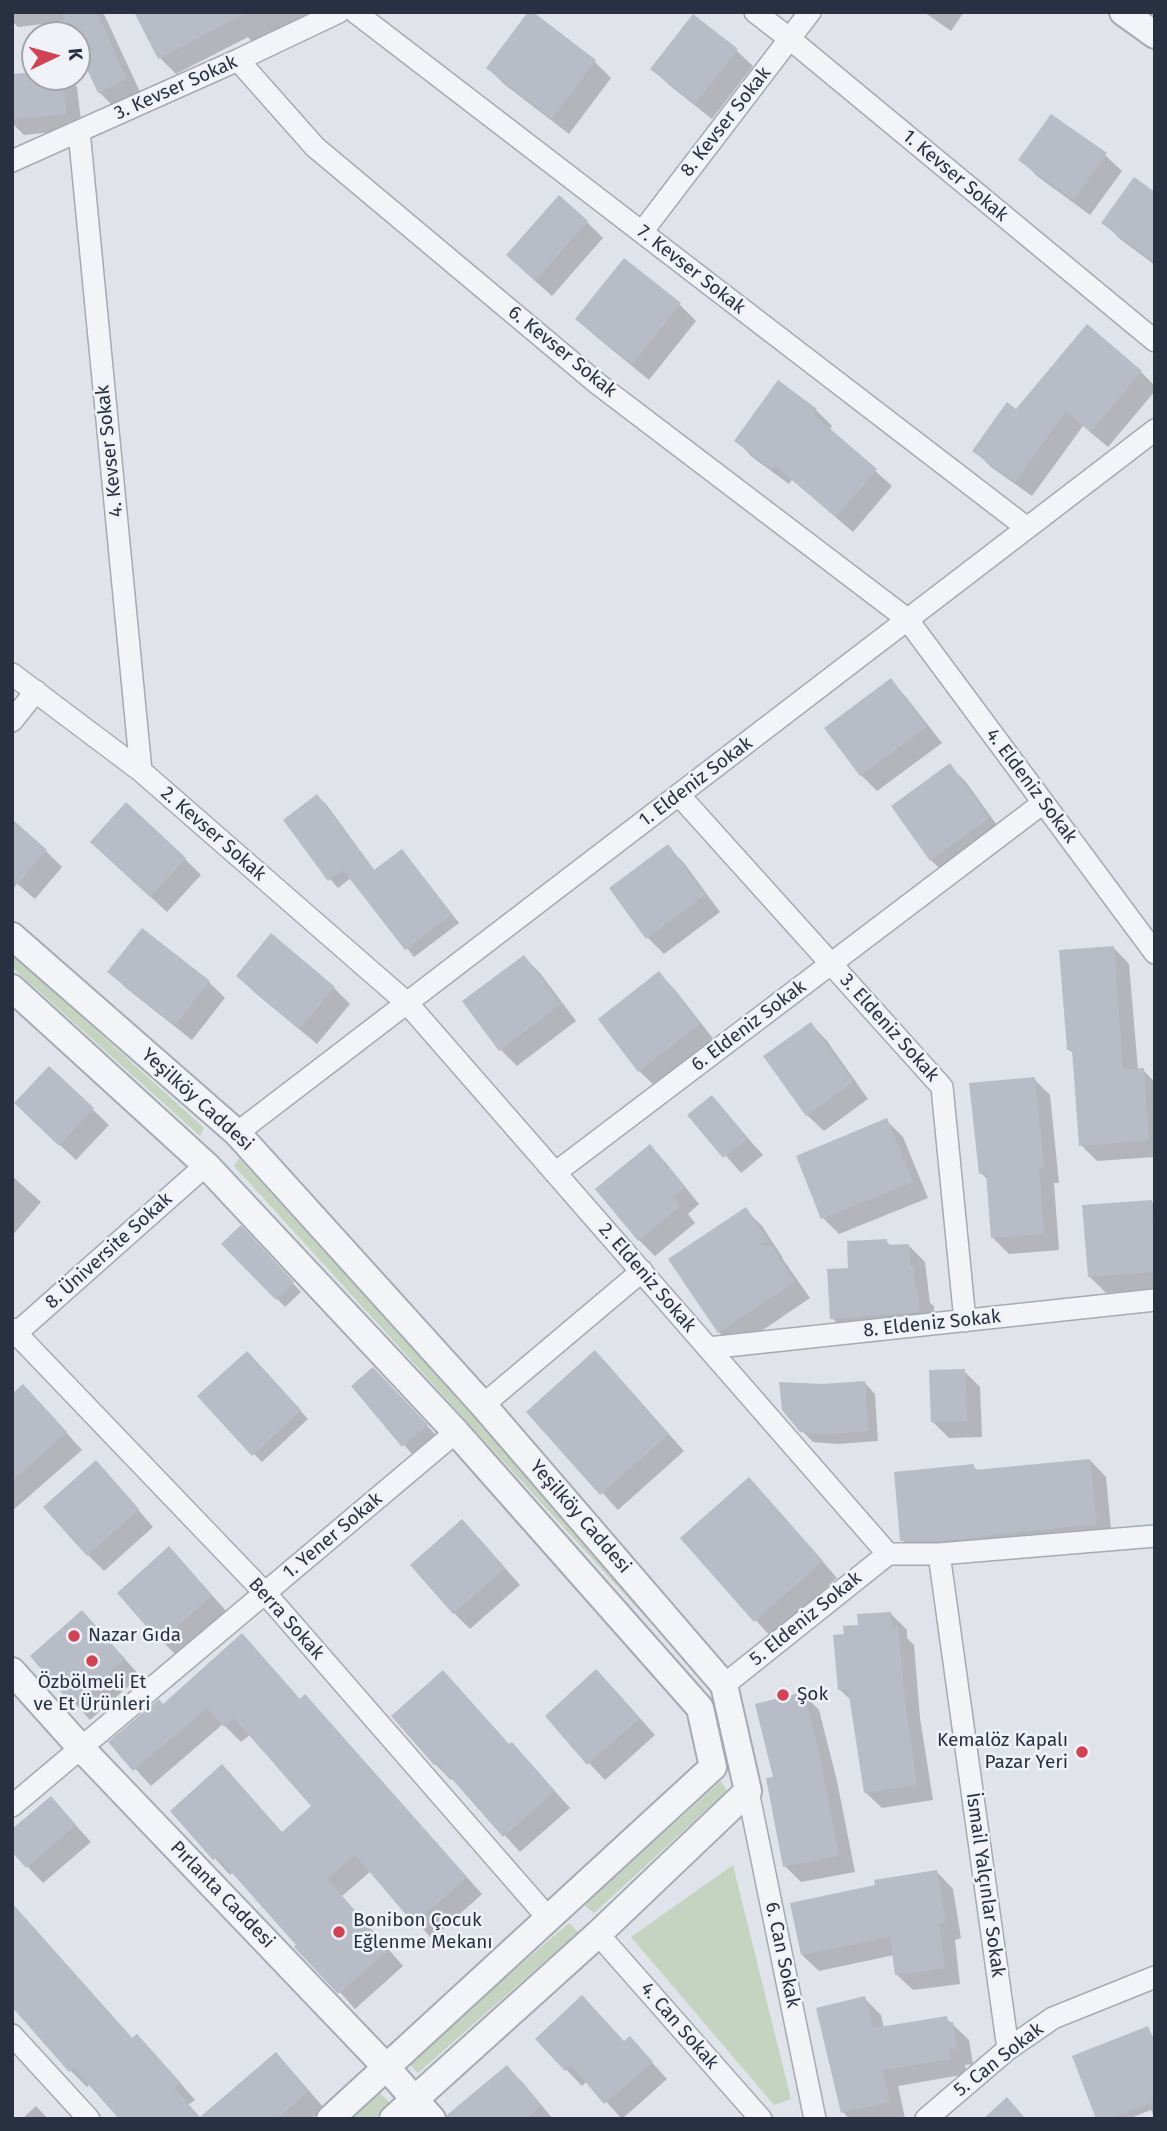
<!DOCTYPE html>
<html>
<head>
<meta charset="utf-8">
<style>
	body { margin:0 }
	#map { position:relative; width:1167px; height:2131px; overflow:hidden; background:#e0e3e9; font-family:"Fira Sans",sans-serif }
	canvas { display:block }
	.frame { position:absolute; inset:0; border:14px solid #283141; pointer-events:none }
	.north { position:absolute; left:21px; top:21px; width:70px; height:70px; box-sizing:border-box; background:#f0f2f7; border:2px solid #a0a5ae; border-radius:50%; rotate:85deg; font-size:19px; font-weight:700; line-height:28px; text-align:center; color:#283141 }
	.north::after { content:''; display:block; margin:auto; width:24px; height:32px; background:#d04355; clip-path:polygon(50% 0,100% 100%,50% 72%,0 100%) }
</style>
</head>
<body>
<div id="map">
<canvas width="1167" height="2131"></canvas>
<div class="frame"></div>
<div class="north">K</div>
</div>
<script>
const ctx = document.querySelector('canvas').getContext('2d');
ctx.lineJoin = 'round';
function paint(path, color) {
  ctx.fillStyle = color;
  ctx.fill(path, 'evenodd');
}
function poly(rows) {
  const path = new Path2D();
  for (const r of rows) {
    path.moveTo(r[0], r[1]);
    for (let i = 2; i < r.length; i += 2) path.lineTo(r[i], r[i + 1]);
  }
  return path;
}
function strokePath(path, color, width, dash) {
  ctx.strokeStyle = color;
  ctx.lineWidth = width;
  ctx.lineCap = dash ? 'butt' : 'round';
  ctx.setLineDash(dash || []);
  ctx.stroke(path);
}
function write(font, color, halo, rows, align = 'center') {
  ctx.font = font + ' "Fira Sans",sans-serif';
  ctx.lineWidth = 5;
  ctx.setLineDash([]);
  ctx.textBaseline = 'middle';
  ctx.strokeStyle = halo;
  ctx.fillStyle = color;
  for (const [text, x, y, turn = 0] of rows) {
    ctx.save();
    ctx.translate(x, y);
    ctx.rotate((+turn || 0) * Math.PI / 180);
    ctx.textAlign = isNaN(turn) ? turn : align;
    if (halo) ctx.strokeText(text, 0, 0);
    ctx.fillText(text, 0, 0);
    ctx.restore();
  }
}
paint(poly([
	[12,954,204,1128,200,1136,12,967],
	[239,1158,686,1649,680,1655,234,1166],
	[721,1781,727,1791,594,1913,584,1905],
	[733,1865,791,2099,774,2105,631,1937],
	[569,1923,578,1932,418,2073,407,2062],
	[379,2092,391,2104,374,2119,350,2119]
]), '#c5d3c1');
paint(poly([
	[12,12,103,12,142,96,115,108,99,92,77,44,77,35,73,35,67,21,18,27,12,21],
	[136,12,311,12,254,44,248,37,176,74,160,58],
	[531,12,595,62,611,78,569,134,504,84,488,68],
	[924,12,964,12,951,31],
	[736,50,753,66,712,119,669,85,653,69],
	[35,74,35,77,67,77,77,87,82,129,24,135,12,123,12,76],
	[1105,155,1122,171,1090,215,1037,176,1021,160],
	[1155,194,1155,265,1120,239,1104,223],
	[587,222,603,238,552,296,524,271],
	[625,260,680,305,696,321,649,380,594,335,577,319],
	[1141,372,1155,386,1155,391,1108,447,1083,426,1032,496,991,467,975,451,1016,411],
	[816,410,832,426,829,430,892,486,853,532,792,480,789,484,752,457,736,440],
	[890,680,906,697,942,743,877,791,861,775],
	[949,765,966,782,1004,835,947,876,931,860],
	[317,796,326,804,375,871,402,851,459,923,414,957,351,878,338,888,330,879],
	[667,846,684,863,720,912,664,954,648,938,611,889],
	[46,851,62,867,35,899,12,879],
	[108,858,185,859,201,875,167,912],
	[1113,947,1129,964,1138,1070,1143,1070,1155,1082,1155,1157,1097,1161,1081,1145,1074,1054,1068,1049],
	[524,957,540,973,576,1021,517,1066,501,1050,464,1002],
	[110,972,209,982,225,998,192,1040,126,988],
	[659,973,675,990,715,1041,656,1087,639,1071],
	[238,976,334,988,350,1004,317,1044,254,992],
	[811,1024,827,1041,868,1099,824,1131,807,1115],
	[49,1068,109,1125,76,1160,32,1119],
	[1034,1079,1050,1095,1059,1183,1054,1183,1059,1250,1009,1254,993,1238,988,1180,981,1173],
	[711,1097,763,1155,741,1173,690,1115],
	[887,1121,903,1137,928,1198,839,1234,823,1218,798,1157],
	[649,1147,666,1163,699,1204,688,1214,695,1223,655,1256,639,1240],
	[12,1176,41,1202,12,1236],
	[1152,1202,1155,1205,1155,1289,1106,1293,1089,1276],
	[746,1210,762,1226,783,1258,782,1258,810,1298,735,1349,719,1332,671,1259],
	[241,1227,301,1292,285,1307,224,1244],
	[886,1241,892,1247,909,1246,925,1262,930,1303,934,1306,935,1328,848,1334,832,1318,850,1269],
	[255,1361,308,1419,262,1462,254,1454],
	[373,1369,435,1434,412,1454,353,1386],
	[611,1369,684,1451,618,1510,529,1412],
	[964,1371,980,1387,982,1437,949,1438,932,1421],
	[865,1383,875,1394,878,1441,837,1444,813,1442,802,1431,823,1386],
	[12,1396,39,1402,82,1450,12,1511],
	[1090,1460,1106,1477,1112,1540,919,1556,902,1540,973,1466,978,1471],
	[112,1479,153,1527,104,1571,88,1555],
	[765,1496,837,1578,771,1637,682,1539],
	[478,1537,520,1585,470,1629,454,1613],
	[185,1565,227,1612,177,1656,161,1640],
	[890,1613,907,1630,907,1638,914,1645,920,1718,933,1800,882,1808,865,1792,852,1701,839,1689,846,1636,860,1626],
	[98,1629,140,1676,90,1720,32,1656],
	[613,1688,655,1735,605,1780,589,1763],
	[803,1694,819,1710,837,1781,855,1872,801,1882,785,1866,775,1778],
	[305,1696,482,1894,432,1939,371,1871,342,1896,403,1966,355,2009,233,1872,230,1875,172,1811,283,1834,314,1806,251,1734,241,1742,223,1724,151,1786,111,1742,163,1706,301,1700],
	[394,1716,510,1746,528,1761,570,1808,520,1852,453,1778,451,1780,435,1764],
	[51,1798,91,1842,43,1883,27,1866],
	[937,1872,953,1889,961,1938,955,1940,960,1984,913,1990,896,1974,894,1955,819,1971,802,1955],
	[32,1926,133,2039,153,2052,195,2100,188,2105,200,2119,292,2071,324,2108,311,2119,121,2119,90,2084,87,2087,71,2071,12,2005],
	[864,1998,881,2015,884,2028,946,2018,969,2040,973,2064,965,2065,967,2074,898,2086,905,2118,849,2119,843,2112],
	[1147,2028,1155,2039,1155,2118,1151,2110,1128,2119,1098,2119],
	[630,2038,667,2079,622,2119,587,2081,582,2086,537,2039,624,2043],
	[507,2067,523,2083,553,2119,463,2119],
	[36,2106,48,2119,22,2119]
]), '#0003');
paint(poly([
	[61,12,96,12,127,79,98,93,77,48,77,35,71,35],
	[134,12,249,12,158,59],
	[528,12,533,12,596,60,552,119,486,68],
	[693,14,738,49,695,104,650,69],
	[35,72,35,77,62,77,67,114,12,119,12,74],
	[1051,114,1107,153,1074,200,1018,160],
	[1134,177,1155,192,1155,262,1101,223],
	[559,195,588,221,535,281,506,255],
	[624,258,681,303,632,365,575,319],
	[1087,324,1142,371,1091,432,1066,411,1015,482,972,451,1007,402,1016,409],
	[778,380,817,409,813,414,877,469,836,517,775,465,772,469,734,441],
	[891,678,927,727,860,776,824,728],
	[950,763,989,818,930,861,891,806],
	[317,794,374,870,402,849,452,914,405,950,343,870,328,881,283,820],
	[126,802,186,858,150,897,90,842],
	[12,819,47,850,12,890],
	[668,844,705,895,646,939,609,888],
	[142,928,210,981,175,1025,107,972],
	[271,933,335,987,299,1029,236,976],
	[1114,946,1123,1070,1144,1068,1149,1140,1079,1146,1072,1050,1067,1050,1059,950],
	[524,955,561,1004,499,1051,462,1001],
	[659,971,700,1024,638,1072,598,1019],
	[811,1022,853,1082,806,1116,763,1056],
	[49,1066,94,1108,59,1146,14,1103],
	[1035,1077,1044,1167,1039,1168,1044,1234,991,1238,986,1173,979,1174,969,1083],
	[712,1095,748,1138,723,1158,687,1115],
	[887,1118,913,1182,821,1219,796,1156],
	[650,1144,685,1187,673,1197,680,1206,638,1241,595,1189],
	[1152,1200,1155,1272,1088,1277,1082,1205],
	[746,1207,768,1241,756,1246,771,1245,795,1282,718,1333,668,1259],
	[241,1225,294,1282,276,1300,221,1244],
	[887,1239,887,1245,909,1244,910,1266,914,1267,915,1289,918,1288,920,1312,830,1319,827,1269,848,1268,847,1241],
	[595,1350,669,1434,600,1495,526,1412],
	[247,1351,301,1410,252,1456,197,1396],
	[373,1367,428,1425,402,1447,351,1386],
	[965,1369,967,1421,931,1422,929,1370],
	[865,1381,868,1431,826,1434,800,1432,782,1410,779,1382,823,1384],
	[23,1384,67,1432,12,1481,12,1394],
	[1090,1459,1097,1524,981,1536,981,1537,938,1541,900,1541,894,1472,974,1464,974,1470],
	[96,1460,139,1509,87,1556,43,1507],
	[749,1477,823,1561,754,1622,680,1538],
	[462,1519,505,1568,453,1614,410,1565],
	[169,1546,212,1595,160,1642,117,1593],
	[82,1610,125,1659,72,1705,30,1656],
	[891,1612,892,1627,898,1626,905,1700,917,1785,864,1793,848,1689,838,1690,833,1635,844,1634,843,1626,858,1625,857,1614],
	[242,1633,300,1699,305,1694,467,1877,414,1924,355,1855,327,1879,389,1949,338,1994,294,1947,296,1945,217,1856,213,1860,170,1811,222,1764,282,1832,311,1806,234,1718,224,1727,207,1708,133,1771,108,1742,159,1699,163,1704],
	[596,1669,640,1718,587,1765,545,1716],
	[443,1670,509,1744,512,1742,555,1791,503,1837,437,1762,434,1765,391,1716],
	[804,1692,821,1763,839,1856,783,1867,766,1778,773,1777,755,1704],
	[51,1796,76,1825,26,1868,12,1852,12,1829],
	[937,1870,946,1922,939,1924,945,1968,895,1975,890,1937,801,1955,790,1903,875,1885,874,1880],
	[12,1903,132,2038,137,2034,180,2082,174,2088,200,2117,276,2052,309,2091,276,2119,119,2119,74,2068,69,2072,12,2007],
	[582,1995,624,2041,630,2036,653,2062,604,2104,571,2065,565,2071,535,2039],
	[865,1996,873,2028,947,2016,948,2022,953,2022,957,2048,950,2049,951,2059,882,2070,890,2102,841,2113,816,2008],
	[1148,2026,1155,2045,1155,2101,1110,2119,1096,2119,1072,2056],
	[507,2065,541,2106,526,2119,447,2119,447,2115],
	[1007,2097,1026,2119,983,2119]
]), '#b7bcc6');
const minor = poly([
	[355,12,1027,528],
	[755,12,790,39,1155,341],
	[238,60,315,147,598,384,907,619,1155,953],
	[79,131,141,771],
	[12,161,238,60,339,12],
	[642,232,810,12],
	[12,674,141,771,407,1003,888,1554],
	[12,721,36,691],
	[679,795,942,1087,965,1321],
	[237,1133,1155,430],
	[555,1173,1043,803],
	[12,1329,265,1593,549,1919],
	[12,1337,206,1165],
	[708,1348,1155,1300],
	[483,1405,642,1271],
	[888,1554,939,1554,1155,1536],
	[939,1554,1008,2049],
	[724,1685,888,1554],
	[748,1791,815,2119],
	[12,1806,456,1432],
	[598,1934,761,2119],
	[12,2035,89,2119],
	[926,2119,1008,2049,1053,2018,1155,1977]
]);
const tertiary = poly([
	[1123,12,1155,35],
	[12,936,237,1133,483,1405,724,1685,748,1791,598,1934,393,2119],
	[12,988,206,1165,456,1432,700,1708,713,1767,330,2119],
	[12,1671,81,1748,386,2067,432,2119]
]);
strokePath(minor, '#a5aab3', 24);
strokePath(tertiary, '#a5aab3', 30);
strokePath(minor, '#f3f4f7', 21);
strokePath(tertiary, '#f3f4f7', 26);
for (const [x, y, r, color] of [
	[74,1636,7,"#d04355"],
	[92,1661,7,"#d04355"],
	[783,1695,7,"#d04355"],
	[1082,1752,7,"#d04355"],
	[339,1932,7,"#d04355"]
]) {
  const dot = new Path2D();
  dot.arc(x, y, r, 0, 2 * Math.PI);
  ctx.fillStyle = color;
  ctx.fill(dot);
  strokePath(dot, '#f0f2f7', 2.5);
}
write('19px', '#283141', '#f0f2f7', [
	["3. Kevser Sokak",176,88,-24],
	["8. Kevser Sokak",726,122,-52],
	["1. Kevser Sokak",955,176,40],
	["7. Kevser Sokak",691,270,38],
	["6. Kevser Sokak",562,352,39],
	["4. Kevser Sokak",110,451,-96],
	["1. Eldeniz Sokak",696,782,-37],
	["4. Eldeniz Sokak",1031,786,53],
	["2. Kevser Sokak",213,834,41],
	["6. Eldeniz Sokak",749,1026,-37],
	["3. Eldeniz Sokak",889,1028,48],
	["Yeşilköy Caddesi",197,1100,42],
	["8. Üniversite Sokak",109,1251,-42],
	["2. Eldeniz Sokak",647,1278,49],
	["8. Eldeniz Sokak",932,1324,-6],
	["Yeşilköy Caddesi",580,1517,49],
	["1. Yener Sokak",333,1536,-40],
	["Berra Sokak",286,1619,48],
	["5. Eldeniz Sokak",806,1619,-39],
	["İsmail Yalçınlar Sokak",985,1885,82],
	["Pırlanta Caddesi",222,1895,46],
	["6. Can Sokak",782,1955,78],
	["4. Can Sokak",679,2026,49],
	["5. Can Sokak",999,2060,-38]
]);
write('19px', '#283141', '#f0f2f7', [
	["Nazar Gıda",88,1636],
	["Özbölmeli Et",92,1683,"center"],
	["ve Et Ürünleri",92,1705,"center"],
	["Şok",797,1695],
	["Kemalöz Kapalı",1068,1741,"right"],
	["Pazar Yeri",1068,1763,"right"],
	["Bonibon Çocuk",353,1921],
	["Eğlenme Mekanı",353,1943]
], 'left');
</script>
</body>
</html>
